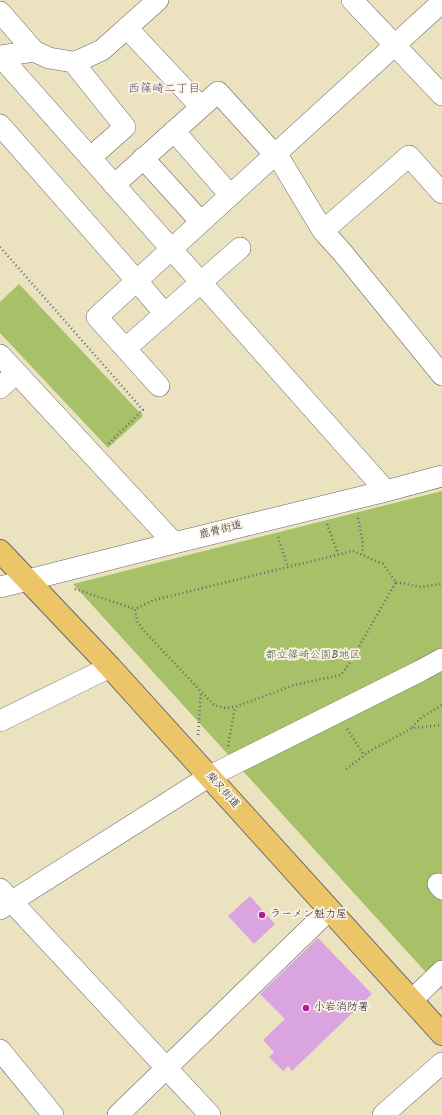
<!DOCTYPE html>
<html>
<head>
<meta charset="utf-8">
<style>
	body { margin:0 }
	canvas { display:block; background:#ebe3c0 }
</style>
</head>
<body>
<canvas width="442" height="1115"></canvas>
<script>
const ctx = document.querySelector('canvas').getContext('2d');
ctx.lineJoin = 'round';
function paint(path, color) {
  ctx.fillStyle = color;
  ctx.fill(path, 'evenodd');
}
function poly(rows) {
  const path = new Path2D();
  for (const r of rows) {
    path.moveTo(r[0], r[1]);
    for (let i = 2; i < r.length; i += 2) path.lineTo(r[i], r[i + 1]);
  }
  return path;
}
function strokePath(path, color, width, dash) {
  ctx.strokeStyle = color;
  ctx.lineWidth = width;
  ctx.lineCap = dash ? 'butt' : 'round';
  ctx.setLineDash(dash || []);
  ctx.stroke(path);
}
function write(font, color, halo, rows, align = 'center') {
  ctx.font = font + ' Kalam,"Klee One",sans-serif';
  ctx.lineWidth = 3.5;
  ctx.setLineDash([]);
  ctx.textBaseline = 'middle';
  ctx.strokeStyle = halo;
  ctx.fillStyle = color;
  for (const [text, x, y, turn = 0] of rows) {
    ctx.save();
    ctx.translate(x, y);
    ctx.rotate((+turn || 0) * Math.PI / 180);
    ctx.textAlign = isNaN(turn) ? turn : align;
    if (halo) ctx.strokeText(text, 0, 0);
    ctx.fillText(text, 0, 0);
    ctx.restore();
  }
}
paint(poly([
	[19,284,143,416,108,448,0,333,0,302],
	[442,491,442,990,73,584]
]), '#a6c168');
paint(poly([
	[250,896,275,924,254,944,228,916],
	[318,938,372,994,292,1071,288,1066,283,1071,269,1057,274,1052,263,1040,285,1019,260,994]
]), '#daa4e0');
const minor = poly([
	[352,0,442,95],
	[0,12,34,51],
	[127,28,201,107],
	[0,56,386,491],
	[0,56,34,51,49,58,73,62,78,61,102,50,158,0],
	[73,62,125,127,90,158],
	[0,125,136,280,165,314],
	[174,131,230,195],
	[276,153,323,231,342,252,442,375],
	[143,158,201,222],
	[114,185,218,92,275,155],
	[323,231,409,156,442,193],
	[126,348,240,248],
	[0,355,174,543],
	[159,386,97,317,442,2],
	[0,388,16,373],
	[0,587,174,543,386,491,442,476],
	[0,721,110,667],
	[438,884,442,889],
	[0,889,210,1115],
	[0,909,208,777,420,671,442,659],
	[411,1001,442,971],
	[0,1050,53,1115],
	[118,1115,329,910],
	[383,1115,442,1063]
]);
const major = poly([
	[0,551,110,667,442,1034]
]);
strokePath(minor, '#68666a', 22);
strokePath(major, '#68666a', 24);
strokePath(poly([
	[0,247,143,410,108,444],
	[358,518,363,543,362,554],
	[327,524,338,554],
	[278,537,288,567],
	[353,551,383,564,396,582,349,664,341,675,294,685,235,707,225,708,214,705,144,631,137,621,135,609,154,600,353,551],
	[396,582,421,587,442,584],
	[75,589,135,609],
	[412,727,422,717,442,705],
	[347,729,364,755],
	[198,735,201,692],
	[228,746,235,707],
	[346,769,370,751,412,728,442,725]
]), '#68666a', 2.5, [1, 3]);
strokePath(minor, '#fff', 21);
strokePath(major, '#edc569', 22);
for (const [x, y, r, color] of [
	[262,915,4,"#b5179e"],
	[306,1008,4,"#b5179e"]
]) {
  const dot = new Path2D();
  dot.arc(x, y, r, 0, 2 * Math.PI);
  ctx.fillStyle = color;
  ctx.fill(dot);
  strokePath(dot, '#fcf5e5', 1.5);
}
write('11px', '#22223b', '#fcf5e5', [
	["鹿骨街道",221,531,-14],
	["柴又街道",222,791,48]
]);
write('11px', '#505a4b', '#fcf5e5', [
	["都立篠崎公園B地区",313,656]
]);
write('11px', '#22223b', '#fcf5e5', [
	["ラーメン魁力屋",270,915],
	["小岩消防署",314,1008]
], 'left');
write('12px', '#625075', '#fcf5e5', [
	["西篠崎二丁目",164,90]
]);
</script>
</body>
</html>
